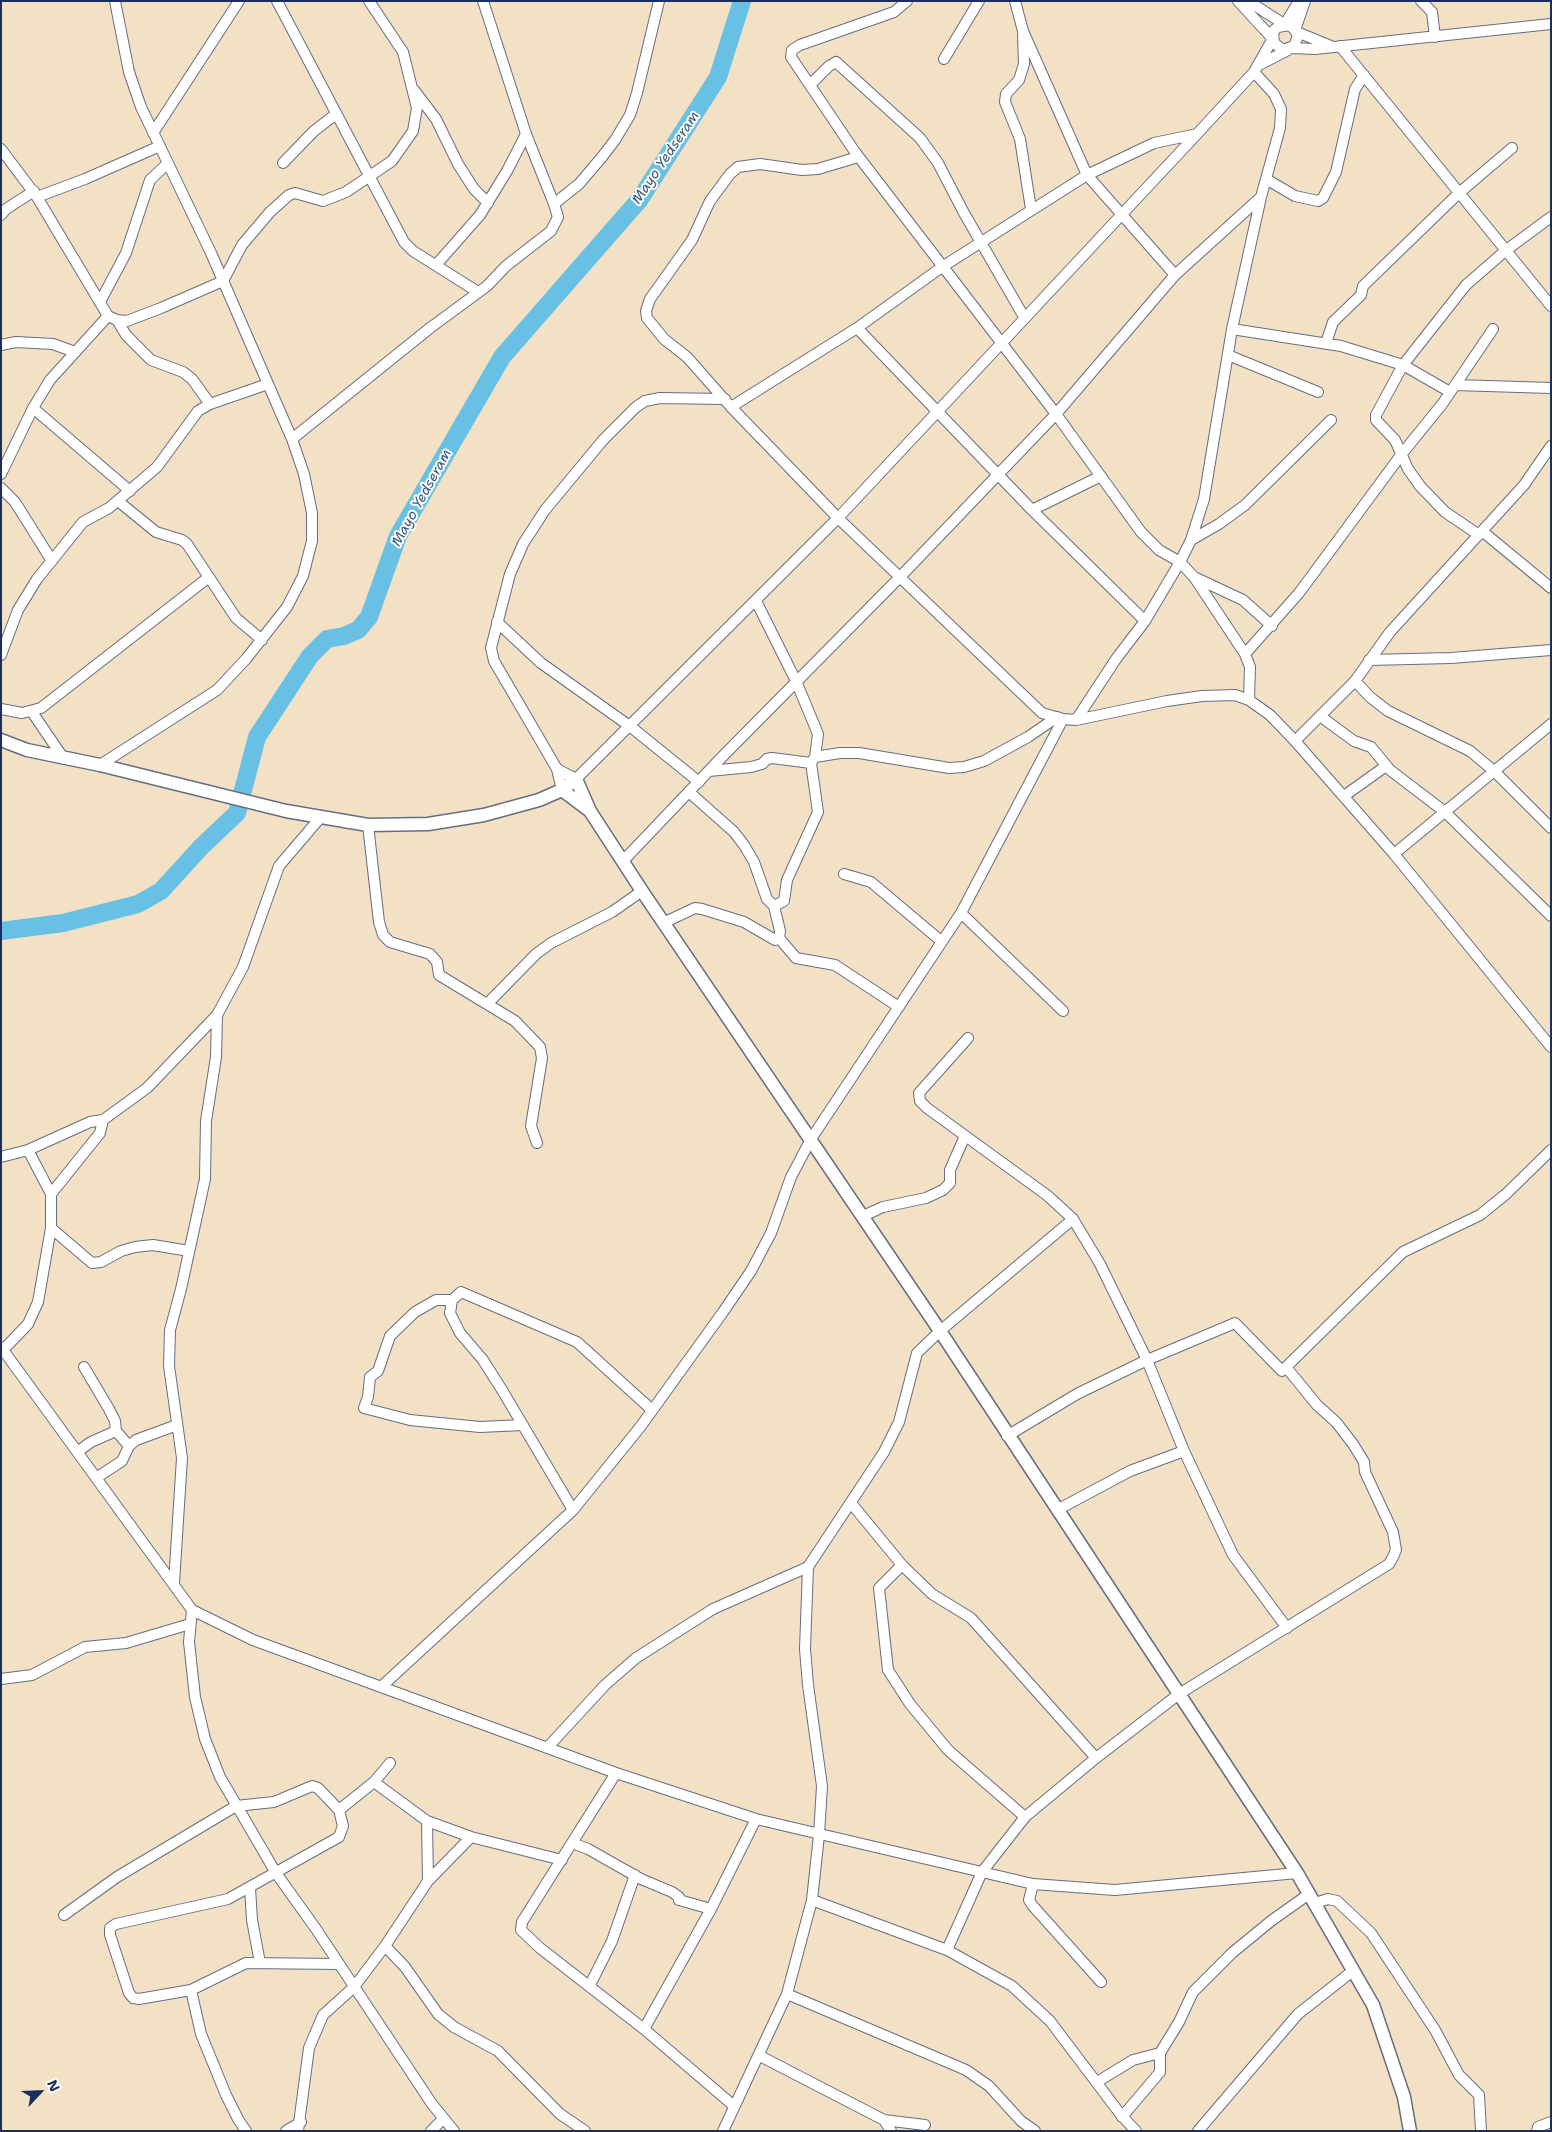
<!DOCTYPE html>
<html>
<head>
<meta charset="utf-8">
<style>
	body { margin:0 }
	#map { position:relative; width:1552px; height:2132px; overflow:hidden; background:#f2e1c5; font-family:"Shantell Sans",sans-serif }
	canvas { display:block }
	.frame { position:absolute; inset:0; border:2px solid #1b2f5e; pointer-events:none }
	.north { position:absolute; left:15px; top:2067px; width:50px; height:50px; -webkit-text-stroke:4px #fdfcf7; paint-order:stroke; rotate:65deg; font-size:14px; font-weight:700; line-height:20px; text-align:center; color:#1b2f5e }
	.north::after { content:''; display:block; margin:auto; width:18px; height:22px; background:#1b2f5e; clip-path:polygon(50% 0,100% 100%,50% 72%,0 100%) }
</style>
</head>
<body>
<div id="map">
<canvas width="1552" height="2132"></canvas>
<div class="frame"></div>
<div class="north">N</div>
</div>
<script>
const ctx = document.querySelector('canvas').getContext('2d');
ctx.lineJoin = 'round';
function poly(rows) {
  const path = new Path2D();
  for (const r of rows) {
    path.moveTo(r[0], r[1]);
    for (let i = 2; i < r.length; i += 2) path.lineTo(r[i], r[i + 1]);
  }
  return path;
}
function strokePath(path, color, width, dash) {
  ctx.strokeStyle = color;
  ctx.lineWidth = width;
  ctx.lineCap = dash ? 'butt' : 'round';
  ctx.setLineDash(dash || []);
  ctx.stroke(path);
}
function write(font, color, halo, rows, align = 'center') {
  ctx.font = font + ' "Shantell Sans",sans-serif';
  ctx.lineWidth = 4;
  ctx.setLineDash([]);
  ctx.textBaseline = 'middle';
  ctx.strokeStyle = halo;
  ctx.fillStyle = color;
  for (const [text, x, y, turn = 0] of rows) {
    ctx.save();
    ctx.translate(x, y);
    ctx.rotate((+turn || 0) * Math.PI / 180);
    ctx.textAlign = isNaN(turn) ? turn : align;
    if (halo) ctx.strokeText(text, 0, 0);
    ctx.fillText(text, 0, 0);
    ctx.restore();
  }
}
strokePath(poly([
	[1,931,63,923,138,904,161,891,201,847,237,813,257,737,310,656,327,639,344,636,358,630,369,617,398,536,502,357,640,199,718,77,742,1]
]), '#68c0e5', 18);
const minor = poly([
	[277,1,404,242,413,251,478,292],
	[907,1,894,12,800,45,792,50,791,57,855,152,1056,414,1141,532,1159,550,1180,562,1194,577,1245,654,1250,667,1249,700],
	[1015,1,1023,31,1087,175,1175,275],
	[1238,1,1272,38],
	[1248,1,1284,24],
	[1421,1,1432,12,1435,37],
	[1285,24,1299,1],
	[1295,30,1289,25,1278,27,1273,31,1274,43,1283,50,1294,46,1298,36,1295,30,1305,1],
	[1297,32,1331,46],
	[1023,35,1024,64,1019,80,1006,94,1005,102,1020,139,1031,209],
	[1340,46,1551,306],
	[1291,48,1315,49,1551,24],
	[944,59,979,1],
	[1259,65,1288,50],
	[811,84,829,66,836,62,920,138,938,163,964,213,1024,317],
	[414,90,436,119,458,164,474,189,488,203],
	[153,133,239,1],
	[1,149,37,197,108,316,117,320,127,321,161,308,223,281,242,245,270,212,289,195,295,193,323,201,346,192,392,161,413,131,417,108,403,52,369,1],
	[858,157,818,169,802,170,760,164,738,167,730,174,710,201,692,240,650,299,646,311,647,318,664,339,687,357,731,407,838,518,1042,713,1063,719,1076,720,1167,701,1202,696,1235,695,1249,700,1270,715,1295,741,1394,854,1551,1047],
	[283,163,314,131,336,114],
	[1266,179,1295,196,1318,201,1323,198,1336,172,1355,89,1364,75],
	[37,197,85,179,160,146],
	[554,204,579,184,602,157,615,140,630,115,637,93,659,1],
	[1,215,6,209,34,191],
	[436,265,480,215,507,171,526,134],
	[100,302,126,253,150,180,168,163],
	[117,320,126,335,151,360,183,372,192,379,210,404],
	[857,328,1032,510,1145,621],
	[1232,329,1341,346,1403,365,1450,392],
	[1326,343,1333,322,1361,295,1363,286,1459,193,1512,148],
	[1,345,16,342,53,344,75,352],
	[1228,355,1318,392],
	[1455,385,1551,388],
	[731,407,857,328,942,267,1087,175,1154,143,1197,134],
	[33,408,130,491],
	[292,439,430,328,487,286,506,266,551,231,558,217,554,204,526,134,483,1],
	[1,474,33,408,50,380,108,316],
	[1,488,15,502,52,561],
	[118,501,156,532,182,540,187,544,236,618,262,640],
	[1032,510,1101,476],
	[1482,531,1551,588],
	[1479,535,1445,512,1420,486,1408,469,1395,440,1376,420,1376,415,1403,365,1466,285,1505,251,1551,217],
	[1191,540,1219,524,1245,505,1331,420],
	[1194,577,1243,600,1272,626],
	[756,601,796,681,818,734,815,757,811,763,818,812,787,880,784,901,774,906],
	[497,622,541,663,631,727,699,782],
	[1245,654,1299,593,1401,455,1443,403,1493,329],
	[1,655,18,610,37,579,83,522,109,508,157,467,198,411,210,404,268,384],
	[1369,660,1451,658,1551,650],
	[1355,681,1370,697,1388,711,1470,751,1494,771,1551,828],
	[1,709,22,713,41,708,209,577],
	[32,712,64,759],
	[1320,716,1354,741,1371,747,1390,770,1445,812,1551,916],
	[1076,720,1116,659,1145,621,1180,562,1191,540,1204,499,1232,329,1261,197,1280,128,1281,109,1274,94,1254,72],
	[1295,741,1355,681,1390,632,1524,485,1551,446],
	[815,757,840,753,859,753,949,768,964,767,984,761,1028,737,1057,717],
	[100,765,217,690,246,659,287,607,303,576,312,541,312,513,304,474,292,439,211,253,141,107,129,72,115,1],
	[557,769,576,779,838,518,1197,134,1254,72,1272,40],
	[709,771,751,767,762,764,767,759,772,758,811,763],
	[562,790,557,769,494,661,491,648,510,574,523,544,545,510,603,440,636,407,645,401,660,398,725,399],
	[689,792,734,832,744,845,754,862,767,899,774,906,780,931,779,938,796,958,835,965,899,1007],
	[1344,796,1386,766],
	[368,825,379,922,383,935,390,942,430,954,437,962,439,975,515,1021,540,1047,542,1058,531,1126,537,1143],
	[1394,854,1551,724],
	[623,861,721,758,900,577,1056,414,1175,275,1261,197],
	[844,874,871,882,941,941],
	[961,913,1063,1011],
	[663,923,695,908,702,909,744,922,775,940,779,938],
	[488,1003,536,954,551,943,612,912,642,891],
	[968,1038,919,1093,920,1101,927,1108,1048,1196,1073,1219,1100,1264,1147,1360,1184,1451,1233,1555,1287,1628],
	[1,1157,28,1150,90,1122,103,1120,147,1088,217,1015,243,967,279,866,320,818],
	[51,1194,100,1133,103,1120],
	[863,1216,883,1207,926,1198,943,1190,950,1183,950,1170,965,1136],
	[51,1228,92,1263,101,1262,121,1251,135,1247,153,1245,189,1251],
	[452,1300,436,1300,415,1312,390,1336,378,1371,370,1377,368,1397,364,1408,410,1420,480,1427,523,1425],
	[1,1347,192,1610,253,1640,616,1773,756,1819,1033,1884,1115,1890,1297,1873],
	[3,1350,28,1324,38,1302,51,1228,51,1194,28,1150],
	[84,1367,109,1409,115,1421,116,1431,129,1446],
	[1007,1436,1077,1394,1147,1360,1235,1323,1282,1371,1403,1252,1480,1215,1506,1194,1551,1150],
	[77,1452,91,1442,116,1431],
	[96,1478,122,1461,129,1446,136,1440,177,1425],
	[851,1503,902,1565,932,1594,971,1618,1096,1758],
	[573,1510,502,1390,483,1360,460,1333,450,1313,452,1300,461,1292,577,1342,652,1410],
	[1057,1510,1130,1471,1184,1451],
	[902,1565,879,1588,888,1670,910,1704,948,1750,1025,1817],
	[174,1583,182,1458,169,1366,170,1330,181,1289,205,1179,206,1121,216,1057,217,1015],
	[192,1610,189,1642,195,1697,205,1739,220,1777,276,1873,316,1929,432,2104,454,2131],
	[1,1679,32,1675,85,1647,126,1643,190,1624],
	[381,1687,573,1510,641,1426,723,1312,751,1271,771,1233,791,1177,811,1139,961,913,1063,719],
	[547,1748,605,1685,636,1658,713,1609,808,1567],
	[616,1773,522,1922,521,1930,540,1948,644,2029,734,2106],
	[374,1782,427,1821,471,1837,562,1860],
	[339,1810,374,1782,390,1763],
	[427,1821,428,1881],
	[572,1843,588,1849,641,1879,672,1892,679,1897,679,1900,711,1909],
	[1033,1884,1029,1900,1032,1905,1101,1982],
	[250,1888,252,1920,260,1963],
	[812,1900,947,1950,1012,1986,1050,2021,1121,2115,1136,2131],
	[1315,1903,1328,1899,1337,1901,1371,1933,1435,2030,1459,2075,1479,2095,1481,2131],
	[64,1915,117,1877,236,1806,274,1802,312,1786,318,1788,339,1810,343,1826,339,1837,228,1899,116,1924,110,1928,110,1935,129,1993,133,1998,139,1999,191,1990,246,1963,339,1964],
	[385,1946,405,1967,438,2014,454,2027,498,2051,560,2114,585,2131],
	[947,1950,982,1872,1025,1817,1096,1758,1179,1694,1389,1564,1393,1557,1396,1550,1393,1532,1365,1472,1364,1462,1353,1444,1336,1422,1317,1405,1286,1367],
	[590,1985,612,1941,635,1875],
	[191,1990,201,2034,226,2095,238,2119,246,2131],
	[787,1994,966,2070,989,2086,1021,2121,1035,2131],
	[644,2029,711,1909,756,1819],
	[760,2056,884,2120,925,2125],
	[1097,2082,1133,2060,1160,2053],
	[1122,2117,1160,2072,1160,2053,1179,2022,1193,1992,1232,1953,1271,1921,1309,1894],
	[884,2120,891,2131],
	[286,2131,301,2122],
	[298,2131,309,2048,323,2015,354,1987,385,1946,428,1881,471,1837],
	[431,2131,443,2119],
	[723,2131,787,1994,812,1900,819,1835,822,1786,808,1685,805,1649,808,1567,884,1452,899,1422,917,1353,940,1331,1073,1219],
	[1198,2131,1298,2014,1354,1970],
	[1537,2131,1538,2127,1551,2122]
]);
const major = poly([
	[1,740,27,750,100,765,286,811,368,825,428,824,484,815,539,800,562,790,576,779,590,811,642,891,940,1331,1297,1873,1373,2005,1404,2097,1410,2131],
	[562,790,590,811]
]);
strokePath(minor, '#666d82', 12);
strokePath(major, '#666d82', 15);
strokePath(minor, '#fff', 10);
strokePath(major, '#fff', 12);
write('italic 14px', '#325a86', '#fdfcf7', [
	["Mayo Yedseram",666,158,-56],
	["Mayo Yedseram",422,498,-61]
]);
</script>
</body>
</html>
